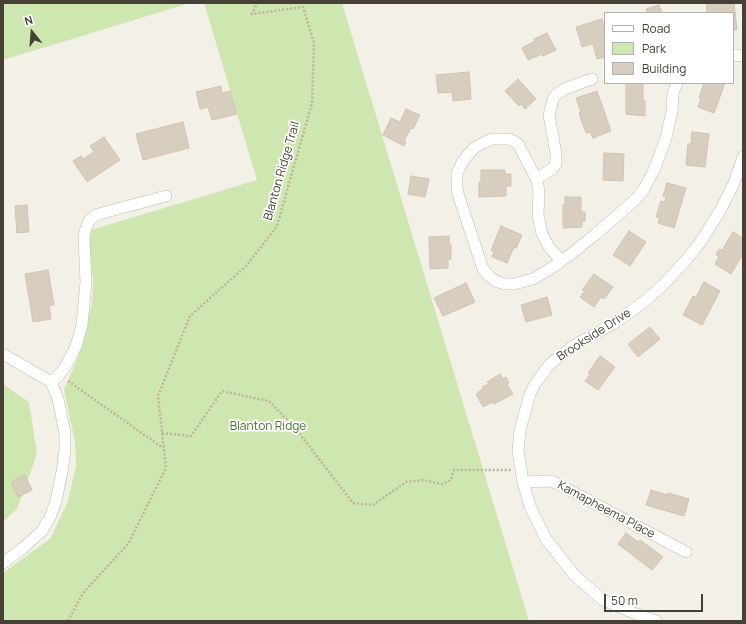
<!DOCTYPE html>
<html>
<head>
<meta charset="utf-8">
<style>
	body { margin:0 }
	#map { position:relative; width:746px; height:624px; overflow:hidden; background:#f3f0e7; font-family:Manrope,sans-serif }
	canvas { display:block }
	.frame { position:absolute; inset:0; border:4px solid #464036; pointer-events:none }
	.legend { position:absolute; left:604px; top:12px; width:130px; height:72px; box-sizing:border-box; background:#fff; border:1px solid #b5b3af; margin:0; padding:5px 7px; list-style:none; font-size:12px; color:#464036 }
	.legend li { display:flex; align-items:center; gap:8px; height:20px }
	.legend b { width:20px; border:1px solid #b5b3af }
	.north { position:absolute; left:12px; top:12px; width:40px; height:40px; -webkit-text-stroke:3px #fff; paint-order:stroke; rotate:343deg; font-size:11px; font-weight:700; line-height:16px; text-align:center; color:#464036 }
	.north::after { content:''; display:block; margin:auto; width:14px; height:18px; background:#464036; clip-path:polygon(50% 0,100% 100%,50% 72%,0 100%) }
	.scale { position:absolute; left:604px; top:594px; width:99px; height:18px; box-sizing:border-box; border:2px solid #464036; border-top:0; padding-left:5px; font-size:12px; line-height:14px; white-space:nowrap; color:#464036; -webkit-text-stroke:3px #fff; paint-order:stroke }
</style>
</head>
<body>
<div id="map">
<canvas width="746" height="624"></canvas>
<div class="frame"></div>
<ul class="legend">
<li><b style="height:5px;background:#fff"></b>Road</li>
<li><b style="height:11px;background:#cee7b0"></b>Park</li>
<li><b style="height:11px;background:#d8cebf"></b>Building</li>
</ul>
<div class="north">N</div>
<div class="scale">50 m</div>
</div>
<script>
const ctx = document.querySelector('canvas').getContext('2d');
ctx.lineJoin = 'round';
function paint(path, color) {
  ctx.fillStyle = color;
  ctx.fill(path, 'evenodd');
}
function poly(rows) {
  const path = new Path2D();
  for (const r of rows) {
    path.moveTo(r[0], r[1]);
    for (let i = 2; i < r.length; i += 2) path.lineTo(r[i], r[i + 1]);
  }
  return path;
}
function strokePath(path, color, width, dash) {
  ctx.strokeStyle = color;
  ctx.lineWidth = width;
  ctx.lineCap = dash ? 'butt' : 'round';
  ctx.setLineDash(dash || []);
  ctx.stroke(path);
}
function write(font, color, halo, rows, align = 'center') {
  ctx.font = font + ' Manrope,sans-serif';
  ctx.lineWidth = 3.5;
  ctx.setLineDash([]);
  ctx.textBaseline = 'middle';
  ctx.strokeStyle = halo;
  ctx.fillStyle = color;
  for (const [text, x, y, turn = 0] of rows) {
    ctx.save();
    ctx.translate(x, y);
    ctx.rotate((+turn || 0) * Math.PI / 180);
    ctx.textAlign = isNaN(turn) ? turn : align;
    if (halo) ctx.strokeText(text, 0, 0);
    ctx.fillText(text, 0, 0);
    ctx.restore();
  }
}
paint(poly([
	[3,3,190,3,3,60],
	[204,3,342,3,529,621,3,621,3,573,51,538,68,501,76,466,75,442,64,390,77,360,92,304,93,279,88,243,91,230,257,180],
	[3,384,29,402,37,454,17,509,3,522]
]), '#cee7b0');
const building = poly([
	[706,3,734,3,737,30,733,30,733,13,707,13,706,3],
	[659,5,662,13,645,13,647,13,646,9,659,5],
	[602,19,605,31,605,57,597,59,593,44,582,47,576,27,602,19],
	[547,33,556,50,543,56,542,54,528,60,522,48,535,41,534,39,547,33],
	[469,72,471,99,453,101,452,92,438,93,436,75,469,72],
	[518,79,536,99,525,109,521,104,519,106,505,91,518,79],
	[626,83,643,83,643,101,645,101,645,116,626,114,626,83],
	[704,83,725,83,714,113,698,107,701,99,699,98,704,83],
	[221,86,222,93,230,91,237,114,212,120,208,107,200,109,196,92,221,86],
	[597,91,611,131,593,138,590,132,586,133,579,113,581,112,576,98,597,91],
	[406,109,420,115,413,129,411,128,404,141,406,142,404,146,383,135,391,118,400,122,406,109],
	[183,122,189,148,143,160,136,134,183,122],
	[692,132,709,134,705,167,686,165,688,144,691,144,692,132],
	[104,137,120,160,87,182,73,161,81,156,83,159,94,152,90,146,104,137],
	[604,153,624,154,623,181,603,180,604,153],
	[481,170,505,170,505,174,511,174,511,186,506,186,506,196,479,197,479,182,481,182,481,170],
	[411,176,429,179,425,197,408,194,411,176],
	[667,183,686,188,674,228,658,223,660,218,656,217,661,201,665,202,666,197,663,196,667,183],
	[565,197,581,197,581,212,585,212,585,221,582,221,582,227,563,228,563,205,565,205,565,197],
	[27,205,29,232,17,233,15,206,27,205],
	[501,226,522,235,516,248,514,247,507,263,492,257,494,252,491,250,501,226],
	[629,231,646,242,630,266,613,255,629,231],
	[733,232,743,238,743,254,731,274,715,264,719,257,716,255,719,249,722,250,733,232],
	[449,236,449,244,451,244,451,259,448,259,448,268,430,269,429,237,449,236],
	[48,270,54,305,49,305,51,319,33,322,25,274,48,270],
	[594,274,613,287,604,299,601,297,594,307,580,297,585,291,582,290,594,274],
	[704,282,720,291,702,325,683,315,693,296,696,297,704,282],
	[466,283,475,302,443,316,434,298,466,283],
	[547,297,552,315,526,322,521,305,547,297],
	[650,327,660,339,638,357,628,344,650,327],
	[600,356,615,367,598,390,585,381,590,375,588,373,600,356],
	[500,374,503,379,506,377,509,383,507,384,513,394,494,404,493,402,483,407,476,394,483,389,482,387,489,384,487,382,500,374],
	[25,475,32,490,18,497,11,482,25,475],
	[651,490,667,495,668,493,689,499,684,516,646,505,651,490],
	[626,533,638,542,640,540,663,557,652,570,618,544,626,533]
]);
paint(building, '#d8cebf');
strokePath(building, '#d0c3af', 1);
const minor = poly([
	[733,55,743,56],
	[536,179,552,169,556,164,556,154,549,115,553,99,556,95,564,89,592,79],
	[561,261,549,247,542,234,538,215,539,192,537,180,518,144,512,140,508,139,492,139,485,142,474,148,463,161,457,173,457,186,458,194,483,269,491,278,498,282,505,284,514,284,533,279,558,264,561,261,571,254,596,234,637,198,644,189,655,168,666,138,672,111,673,93,677,83],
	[3,354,51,382],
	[51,382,59,375,67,364,76,346,82,325,86,282,84,237,86,228,89,221,96,215,106,212,166,196],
	[523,482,550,481,556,483,686,552],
	[3,563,23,548,42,531,51,515,56,501,62,472,65,449,65,433,58,399,51,382],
	[656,621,641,616,603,600,575,576,546,539,530,506,523,482,518,451,520,430,530,394,535,384,549,365,573,346,618,321,646,300,662,286,687,259,699,244,720,211,734,183,743,157]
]);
strokePath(minor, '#c2baac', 12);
strokePath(poly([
	[68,381,163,448],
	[162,433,191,436,222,391,269,401,295,428,353,503,373,505,406,482,423,480,442,484,451,480,454,470,511,470],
	[68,621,83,593,128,544,166,468,158,396,190,316,247,265,277,226,312,103,314,43,303,7,252,14,257,3]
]), '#c0b39b', 2.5, [2, 2]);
strokePath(minor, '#fff', 11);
write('12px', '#464036', '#fff', [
	["Blanton Ridge Trail",282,171,-74],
	["Brookside Drive",594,335,-33],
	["Kamapheema Place",606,510,28]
]);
write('12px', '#477829', '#fff', [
	["Blanton Ridge",268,427]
]);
</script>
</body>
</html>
